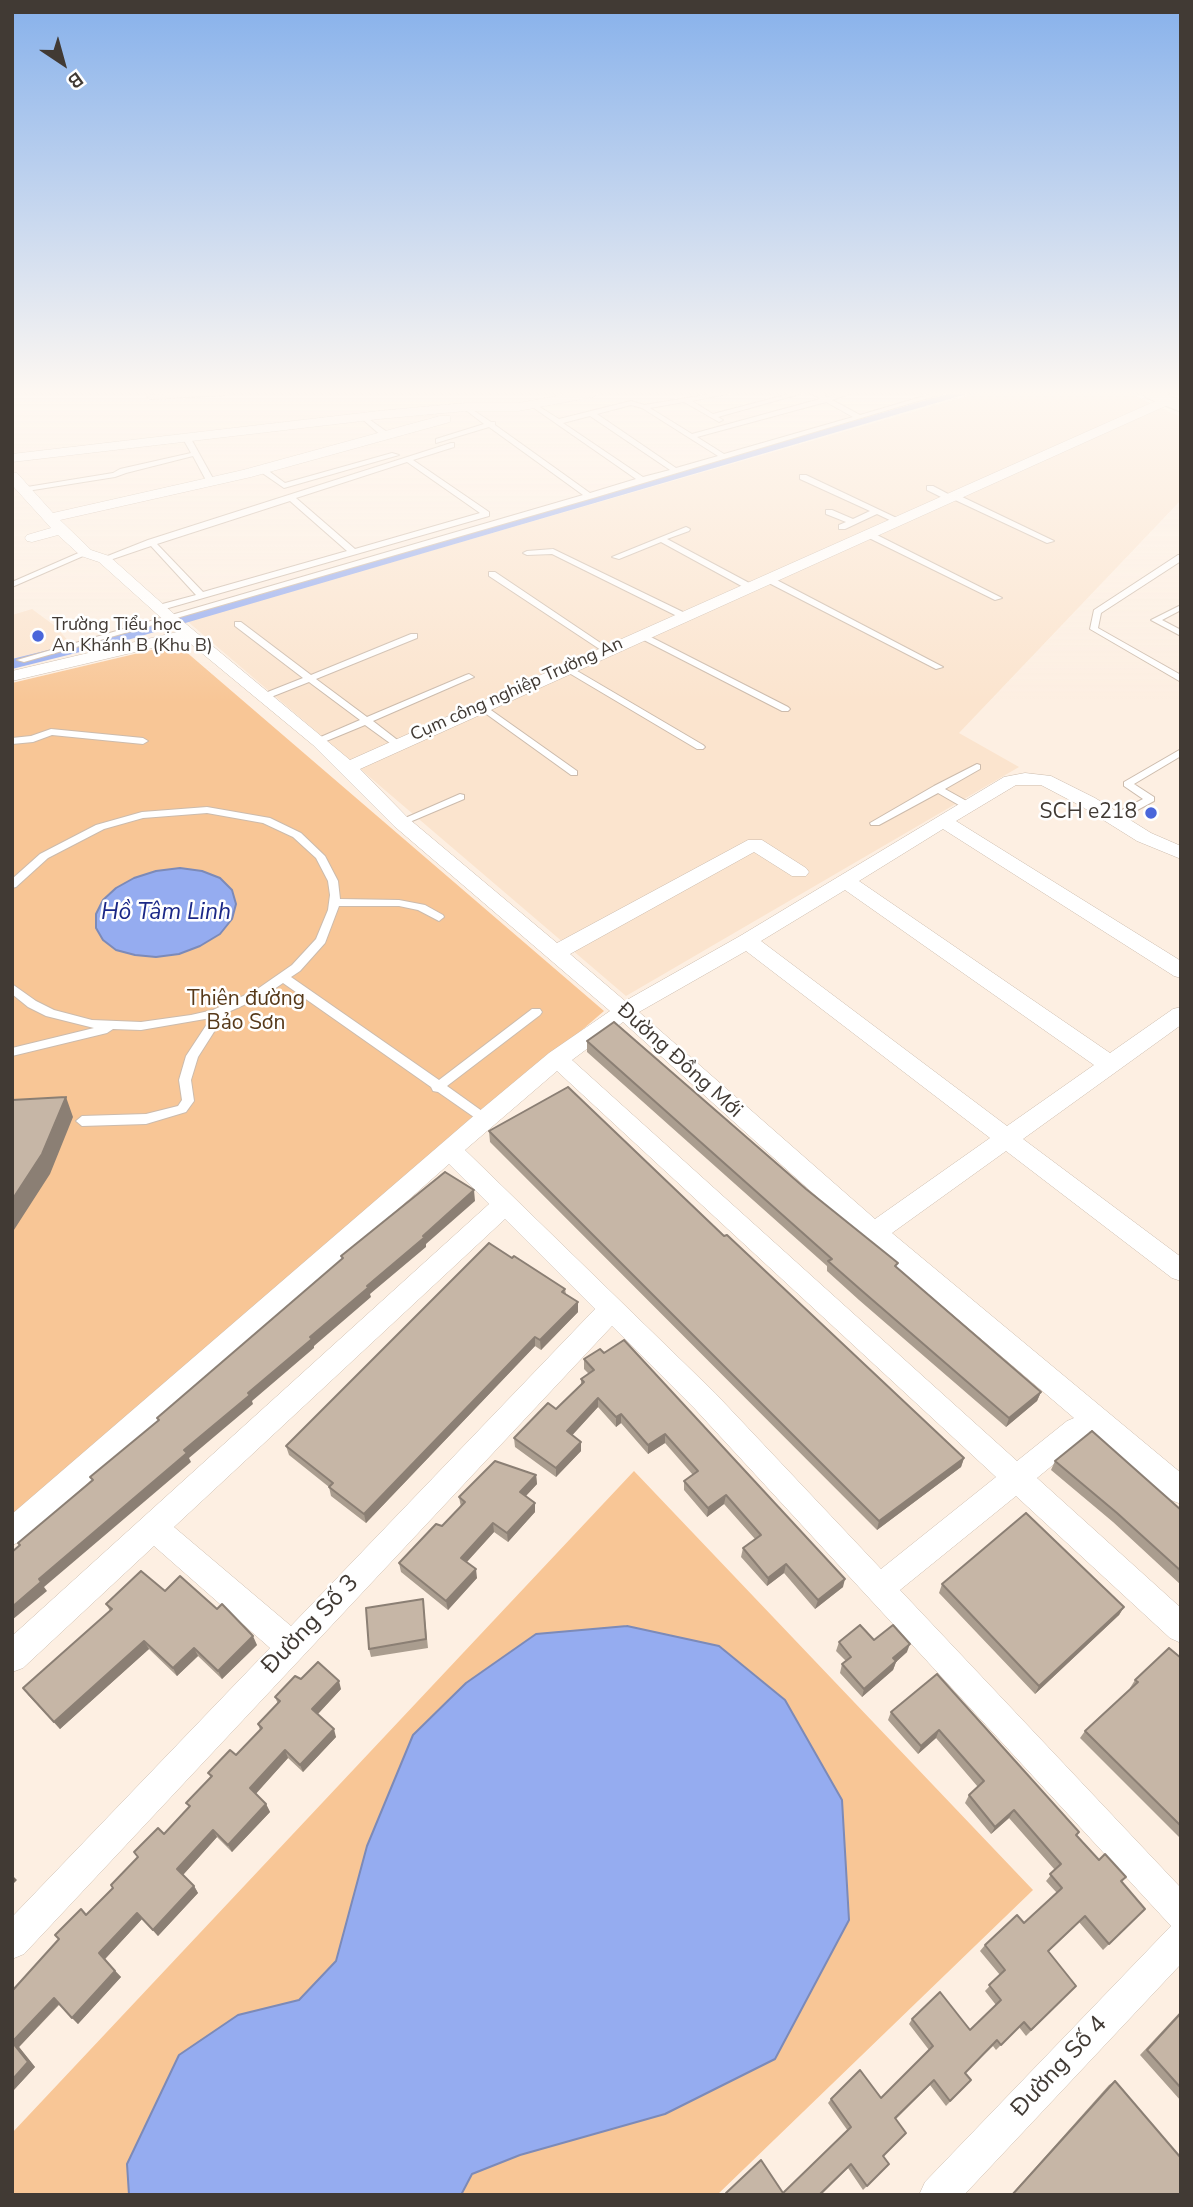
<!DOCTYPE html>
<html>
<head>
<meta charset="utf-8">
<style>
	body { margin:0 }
	#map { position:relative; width:1193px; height:2207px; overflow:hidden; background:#fdefe2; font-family:"Nunito Sans",sans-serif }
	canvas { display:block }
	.frame { position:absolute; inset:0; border:14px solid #413a34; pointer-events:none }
	.north { position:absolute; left:28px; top:28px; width:70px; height:70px; -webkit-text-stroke:5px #fff; paint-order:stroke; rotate:144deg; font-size:19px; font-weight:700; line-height:28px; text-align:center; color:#413a34 }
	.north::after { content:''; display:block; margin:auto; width:24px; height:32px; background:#413a34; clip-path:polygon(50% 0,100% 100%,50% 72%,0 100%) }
</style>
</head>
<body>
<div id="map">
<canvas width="1193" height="2207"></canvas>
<div class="frame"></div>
<div class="north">B</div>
</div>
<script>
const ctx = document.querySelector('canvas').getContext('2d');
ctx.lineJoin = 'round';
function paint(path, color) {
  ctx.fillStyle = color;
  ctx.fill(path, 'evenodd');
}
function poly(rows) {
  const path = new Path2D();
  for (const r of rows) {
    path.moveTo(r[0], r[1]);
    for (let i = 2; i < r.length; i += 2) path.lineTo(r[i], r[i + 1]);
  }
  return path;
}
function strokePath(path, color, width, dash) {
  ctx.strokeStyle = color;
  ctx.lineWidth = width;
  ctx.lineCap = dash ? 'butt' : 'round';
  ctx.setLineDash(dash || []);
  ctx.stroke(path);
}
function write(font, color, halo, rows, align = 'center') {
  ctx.font = font + ' "Nunito Sans",sans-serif';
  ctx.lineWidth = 5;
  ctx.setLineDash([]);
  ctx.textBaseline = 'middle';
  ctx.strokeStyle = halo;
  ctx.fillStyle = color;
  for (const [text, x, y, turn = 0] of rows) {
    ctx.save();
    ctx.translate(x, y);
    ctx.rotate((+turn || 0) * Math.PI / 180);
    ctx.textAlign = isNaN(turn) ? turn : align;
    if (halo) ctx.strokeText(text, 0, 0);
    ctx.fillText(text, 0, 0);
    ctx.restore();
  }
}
paint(poly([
	[978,393,1129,393,1181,417,1181,500,959,733,1019,767,626,996,187,621],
	[32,609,55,626,72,645,12,660,12,615]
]), '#fbe4ce');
paint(poly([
	[177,644,604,1011,12,1523,12,683],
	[634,1471,1033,1890,717,2195,12,2195,12,2133]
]), '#f8c696');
const water = poly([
	[180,868,202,871,220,878,232,890,236,904,232,919,220,934,200,946,179,954,156,957,135,955,116,950,103,940,96,928,96,914,103,900,116,888,134,878,156,871,180,868],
	[627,1626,719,1646,785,1700,842,1800,849,1920,775,2059,665,2114,520,2155,472,2174,461,2195,129,2195,127,2164,179,2055,238,2015,299,2000,336,1961,367,1846,413,1735,466,1683,536,1634,627,1626]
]);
paint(water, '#95acf0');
strokePath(water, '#7c8ab8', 2);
paint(poly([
	[951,393,970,393,124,641,12,669,12,659,113,634,951,393]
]), '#95acf0');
const service = poly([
	[189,393,227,393,224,395,150,399,147,397,150,395,189,393],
	[717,393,731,393,692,401,713,414,793,393,803,393,718,417,723,420,719,422,684,402,650,408,692,434,820,399,812,393,820,393,827,397,842,393,852,393,832,400,860,415,935,393,945,393,593,498,24,662,17,660,583,495,489,427,436,443,436,439,484,424,463,408,463,406,467,406,491,422,495,422,495,425,590,493,636,479,531,406,531,404,535,404,559,419,631,401,644,405,717,393],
	[826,402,853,417,724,454,697,437,826,402],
	[631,405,642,408,718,456,676,468,597,414,631,405],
	[590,416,670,470,643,477,563,423,590,416],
	[363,415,390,434,390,438,384,438,361,418,359,417,363,415],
	[186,435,190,437,215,482,214,484,208,484,193,456,126,473,115,477,27,491,23,489,27,487,113,473,120,469,191,453,182,437,186,435],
	[451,443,454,443,454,447,413,460,489,512,489,516,158,611,155,610,155,606,196,595,151,546,107,561,100,559,148,540,451,443],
	[407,462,480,513,355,549,296,498,407,462],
	[290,501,347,551,203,592,157,544,290,501],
	[392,453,399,455,284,488,255,468,262,466,285,483,392,453],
	[800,475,806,475,903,521,896,523,877,514,845,529,839,529,839,525,846,522,826,514,826,510,832,510,853,519,870,511,800,479,800,475],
	[927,486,933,486,950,495,956,494,1054,541,1047,543,953,499,947,500,927,490,927,486],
	[686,527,690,529,689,531,667,539,753,585,753,589,747,589,661,542,619,559,612,557,686,527],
	[865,532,871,532,1002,598,995,600,865,536,865,532],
	[553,549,687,614,688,616,681,618,552,554,527,555,523,553,527,551,553,549],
	[83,551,90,553,12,587,12,582,83,551],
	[1178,555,1181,555,1181,561,1101,613,1098,628,1181,675,1181,682,1090,629,1094,610,1178,555],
	[489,572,495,572,611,650,604,652,489,576,489,572],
	[765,577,771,577,943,667,936,669,765,581,765,577],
	[1181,605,1181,610,1162,620,1181,630,1181,636,1151,620,1181,605],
	[235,622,241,622,311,675,411,634,417,634,417,638,316,679,367,717,466,675,469,674,474,677,373,721,400,742,400,746,394,746,365,725,319,744,314,741,316,739,360,720,309,682,266,699,260,699,260,695,303,678,235,626,235,622],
	[641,632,788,707,790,709,788,711,782,711,638,637,637,635,641,632],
	[567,665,703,745,705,747,703,749,697,749,564,670,564,666,567,665],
	[481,703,577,771,577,775,571,775,478,708,478,704,481,703],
	[51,729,143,738,148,741,143,744,52,735,33,742,12,744,12,738,31,736,51,729],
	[1181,749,1181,756,1134,784,1154,797,1154,801,1130,814,1122,814,1122,810,1143,799,1124,786,1124,782,1181,749],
	[977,764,980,765,980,769,945,789,972,804,972,808,964,808,938,793,879,825,871,825,870,823,934,786,977,764],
	[460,794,464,795,464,799,405,824,397,824,396,822,460,794],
	[207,807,270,818,301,833,325,856,338,881,340,899,399,900,425,905,443,915,444,917,439,921,418,910,399,906,339,906,325,943,300,971,291,977,439,1080,532,1009,540,1009,542,1012,540,1015,447,1086,489,1116,491,1119,489,1122,481,1122,438,1092,433,1091,431,1087,283,983,264,996,226,1013,198,1057,191,1080,194,1101,186,1112,146,1124,82,1126,76,1121,82,1116,146,1114,178,1106,182,1100,179,1080,186,1056,211,1018,141,1030,113,1029,107,1033,12,1056,12,1048,94,1028,46,1016,28,1007,12,994,12,984,36,1001,54,1010,92,1020,141,1022,191,1015,213,1010,256,990,292,965,316,939,328,910,330,895,328,881,316,858,293,837,263,823,207,813,143,818,104,829,48,858,16,887,12,888,12,879,40,854,96,825,142,812,207,807]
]);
const minor = poly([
	[573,393,599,393,593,397,518,411,465,411,379,419,12,462,12,454,379,411,465,403,518,403,573,393],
	[1167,396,1173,400,1172,403,360,769,408,818,557,943,748,840,762,840,806,868,809,872,806,876,792,876,754,852,570,954,625,1001,740,936,1004,777,1025,773,1051,776,1095,798,1151,833,1181,846,1181,859,1137,841,1081,806,1041,785,1016,785,956,821,1181,961,1181,978,1174,976,943,829,859,881,1110,1053,1173,1009,1181,1007,1181,1025,1023,1139,1181,1257,1181,1281,1172,1278,1006,1151,892,1233,1181,1473,1181,1504,1171,1500,1090,1431,1087,1437,1037,1478,1181,1608,1181,1643,1170,1638,1016,1496,900,1590,1181,1888,1181,1964,964,2195,919,2195,925,2182,1171,1926,695,1409,612,1326,24,1954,12,1959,12,1917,270,1648,154,1546,23,1668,12,1672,12,1636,489,1204,449,1164,22,1541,12,1545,12,1514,477,1113,549,1053,610,1011,394,826,313,745,186,640,12,681,12,671,177,632,99,562,81,556,58,535,32,542,27,541,25,538,27,535,51,528,12,485,12,472,17,473,53,513,243,470,440,416,450,416,450,422,251,477,60,520,91,550,109,556,174,614,350,760,1167,396],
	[845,890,1094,1065,1007,1126,761,941,845,890],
	[746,951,990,1138,875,1219,639,1012,746,951],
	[623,1022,865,1240,1074,1418,1067,1421,1017,1461,572,1060,623,1022],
	[557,1071,996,1477,881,1569,715,1393,465,1150,557,1071],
	[505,1219,595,1309,291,1626,174,1527,505,1219]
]);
const tertiary = poly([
	[1143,393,1164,393,1181,401,1181,412,1145,397,1143,393]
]);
strokePath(service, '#ccbbac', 2);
strokePath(minor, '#ccbbac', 1);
strokePath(tertiary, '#ccbbac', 2);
paint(service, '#fff');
paint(minor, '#fff');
paint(tertiary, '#fff');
paint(poly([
	[587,1041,897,1268,1041,1392,1037,1401,1006,1427,859,1300,827,1271,827,1266,587,1052],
	[489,1131,724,1236,964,1458,961,1467,877,1530,490,1142],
	[512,1258,565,1289,566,1294,578,1302,578,1312,541,1350,535,1346,366,1523,331,1496,329,1487,289,1455,286,1446],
	[584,1359,843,1587,815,1609,784,1573,767,1586,741,1557,743,1548,755,1539,724,1504,707,1517,684,1490,684,1481,693,1475,665,1443,648,1454,621,1423,616,1427,598,1407,572,1435,581,1451,556,1477,515,1447,514,1438,556,1409,581,1384,581,1379,589,1374,584,1369],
	[1055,1461,1181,1510,1181,1585,1113,1522,1051,1470],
	[536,1475,537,1484,526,1496,535,1512,508,1542,494,1532,467,1562,477,1578,448,1610,401,1572,399,1563,442,1526,461,1507,459,1497],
	[942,1584,1124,1607,1119,1615,1035,1694,939,1593],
	[165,1591,257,1645,222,1679,198,1656,177,1676,149,1649,60,1729,29,1696,23,1688,110,1611,106,1604],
	[423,1599,428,1648,371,1657,369,1649],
	[874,1640,907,1652,896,1662,893,1670,862,1697,840,1673,842,1664,846,1661,836,1651,839,1642],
	[1181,1658,1181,1839,1080,1738,1085,1731,1131,1689,1130,1688,1135,1680],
	[937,1674,1079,1832,1077,1835,1099,1860,1126,1877,1122,1882,1145,1909,1103,1950,1079,1922,1048,1952,1076,1986,1026,2036,1019,2027,996,2050,993,2046,965,2073,971,2080,946,2106,930,2085,896,2119,884,2157,885,2168,863,2190,848,2168,821,2195,725,2195,726,2193,783,2193,848,2131,828,2103,831,2099,881,2098,929,2050,909,2024,912,2019,970,2030,996,2005,985,1991,1000,1975,980,1951,985,1945,1024,1923,1057,1893,1046,1881,1055,1870,1009,1818,991,1834,965,1803,969,1795,978,1787,936,1738,918,1754,888,1720,891,1712],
	[301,1679,341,1689,318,1714,336,1737,303,1772,288,1758,255,1794,266,1804,270,1812,232,1852,217,1837,183,1875,194,1886,198,1893,158,1936,142,1919,105,1959,121,1977,78,2024,60,2004,19,2047,35,2067,12,2092,12,1991,113,1888,138,1857,134,1852,164,1834,189,1807,186,1803,211,1778,208,1773,236,1755,260,1730,258,1724,278,1704,275,1697],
	[1181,2011,1181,2101,1140,2055],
	[1115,2081,1181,2195,1011,2195,1109,2085]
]), '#aa9d8f');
paint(poly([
	[66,1097,73,1117,50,1174,12,1233,12,1200],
	[474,1190,475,1201,426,1244,426,1247,370,1294,371,1297,314,1346,314,1348,252,1401,253,1404,189,1458,191,1462,44,1587,47,1591,12,1620,12,1607,39,1579],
	[578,1302,578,1312,541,1350,540,1340],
	[535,1337,535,1346,366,1523,364,1514],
	[1041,1392,1037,1401,1006,1427,1009,1418],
	[598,1398,598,1407,567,1441,567,1431],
	[621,1414,621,1423,616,1427,616,1417],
	[665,1434,665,1443,648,1454,648,1445],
	[581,1442,581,1451,556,1477,556,1468],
	[964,1458,961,1467,877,1530,879,1521],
	[536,1475,537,1484,521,1501,520,1492],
	[726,1495,724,1504,707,1517,708,1508],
	[535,1503,535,1512,508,1542,507,1533],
	[493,1523,494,1532,463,1566,461,1558],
	[786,1564,784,1573,767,1586,768,1578],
	[476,1569,477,1578,448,1610,446,1601],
	[845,1579,843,1587,815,1609,818,1600],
	[1124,1607,1119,1615,1035,1694,1039,1686],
	[253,1636,257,1645,222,1679,218,1671],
	[144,1641,149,1649,60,1729,54,1722],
	[910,1644,907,1652,896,1662,893,1670,862,1697,864,1689,893,1658],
	[194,1648,198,1656,177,1676,173,1668],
	[339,1681,341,1689,315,1717,312,1709],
	[334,1729,336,1737,303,1772,300,1765],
	[939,1730,936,1738,918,1754,921,1746],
	[285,1750,288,1758,254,1796,250,1788],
	[266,1804,270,1812,232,1852,228,1845],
	[1014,1810,1009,1818,991,1834,995,1827],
	[213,1830,217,1837,182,1876,177,1869],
	[12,1875,17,1880,12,1885],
	[194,1886,198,1893,158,1936,153,1930],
	[137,1913,142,1919,105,1959,99,1953],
	[1085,1916,1079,1922,1043,1957,1048,1951],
	[115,1971,121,1977,78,2024,72,2018],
	[54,1998,60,2003,19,2047,35,2067,12,2092,12,2042]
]), '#8b7f74');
const building = poly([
	[614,1022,806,1189,898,1263,895,1266,1041,1392,1009,1418,861,1290,828,1261,832,1259,587,1041,614,1022],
	[568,1087,724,1236,727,1235,964,1458,879,1521,489,1131,568,1087],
	[66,1097,42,1154,12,1200,12,1100,66,1097],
	[445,1172,474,1190,423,1236,425,1237,367,1286,369,1287,310,1337,312,1339,248,1393,250,1395,184,1450,187,1453,39,1579,41,1582,12,1607,12,1552,20,1545,18,1543,93,1480,90,1477,159,1420,157,1418,343,1258,341,1256,445,1172],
	[489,1243,512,1258,514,1256,565,1289,562,1292,578,1302,540,1340,535,1337,364,1514,329,1487,333,1483,286,1446,489,1243],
	[624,1340,845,1579,818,1600,786,1564,768,1578,743,1548,761,1535,726,1495,708,1508,684,1481,698,1471,665,1434,648,1445,621,1414,616,1417,598,1398,567,1431,581,1442,556,1468,514,1438,548,1403,556,1409,584,1382,581,1379,594,1370,584,1359,600,1349,604,1353,624,1340],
	[1092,1431,1181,1510,1181,1571,1117,1513,1055,1461,1092,1431],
	[495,1461,536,1475,520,1492,535,1503,507,1533,493,1523,461,1558,476,1569,446,1601,399,1563,436,1524,442,1526,465,1502,459,1497,495,1461],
	[1026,1513,1124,1607,1039,1686,942,1584,1026,1513],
	[141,1571,165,1591,180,1576,217,1609,222,1604,253,1636,218,1671,194,1648,173,1668,144,1641,54,1722,23,1688,112,1609,106,1604,141,1571],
	[423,1599,426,1639,369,1649,366,1608,423,1599],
	[860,1625,874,1640,893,1625,910,1644,893,1658,896,1661,864,1689,842,1664,851,1657,839,1642,860,1625],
	[1169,1648,1181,1658,1181,1826,1085,1731,1138,1682,1135,1680,1169,1648],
	[318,1662,339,1681,312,1709,334,1729,300,1765,285,1750,250,1788,266,1804,228,1845,213,1830,177,1869,194,1886,153,1930,137,1913,99,1953,115,1971,72,2018,54,1998,12,2042,28,2062,12,2080,12,1991,59,1939,55,1935,81,1909,86,1915,113,1888,111,1885,138,1857,134,1852,158,1828,164,1834,190,1806,186,1803,212,1776,208,1773,230,1750,236,1755,262,1728,258,1724,280,1701,275,1697,295,1676,301,1679,318,1662],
	[937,1674,1079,1832,1076,1835,1099,1860,1105,1854,1126,1877,1121,1881,1145,1909,1109,1944,1085,1916,1048,1951,1076,1986,1031,2030,1024,2022,1001,2045,997,2040,965,2073,971,2080,950,2101,934,2080,895,2118,906,2133,883,2156,889,2164,867,2186,851,2164,819,2195,728,2195,726,2193,761,2160,783,2193,851,2127,831,2099,860,2070,881,2098,933,2046,912,2019,940,1992,970,2030,1001,2000,989,1985,1005,1970,985,1945,1017,1915,1024,1923,1062,1888,1050,1874,1061,1864,1014,1810,995,1827,969,1795,984,1781,939,1730,921,1746,891,1712,937,1674],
	[1181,2013,1181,2088,1147,2050,1181,2013],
	[1115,2081,1181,2158,1181,2195,1012,2195,1115,2081]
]);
paint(building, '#c6b6a6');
strokePath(building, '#8b7f74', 2);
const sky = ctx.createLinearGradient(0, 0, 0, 702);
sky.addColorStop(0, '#87b1eb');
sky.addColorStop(0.56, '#fef8f2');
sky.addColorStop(1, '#fef8f200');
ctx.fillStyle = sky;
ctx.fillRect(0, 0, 1193, 702);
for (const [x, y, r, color] of [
	[38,636,7,"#4a66da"],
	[1151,813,7,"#4a66da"]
]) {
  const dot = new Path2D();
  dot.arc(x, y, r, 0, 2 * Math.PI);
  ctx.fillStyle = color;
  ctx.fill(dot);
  strokePath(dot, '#fff', 2.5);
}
write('18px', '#413a34', '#fff', [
	["Trường Tiểu học",52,626],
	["An Khánh B (Khu B)",52,647]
], 'left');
write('18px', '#413a34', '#fff', [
	["Cụm công nghiệp Trường An",517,690,-24]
]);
write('21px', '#413a34', '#fff', [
	["SCH e218",1137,813]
], 'right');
write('21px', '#573919', '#fff', [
	["Thiên đường",246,1000],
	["Bảo Sơn",246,1024]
]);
write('21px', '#413a34', '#fff', [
	["Đường Đồng Mới",679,1061,42]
]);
write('italic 23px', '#1b2887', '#fff', [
	["Hồ Tâm Linh",166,913]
]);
write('24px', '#413a34', '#fff', [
	["Đường Số 3",311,1625,-46],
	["Đường Số 4",1060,2067,-47]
]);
</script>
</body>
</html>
